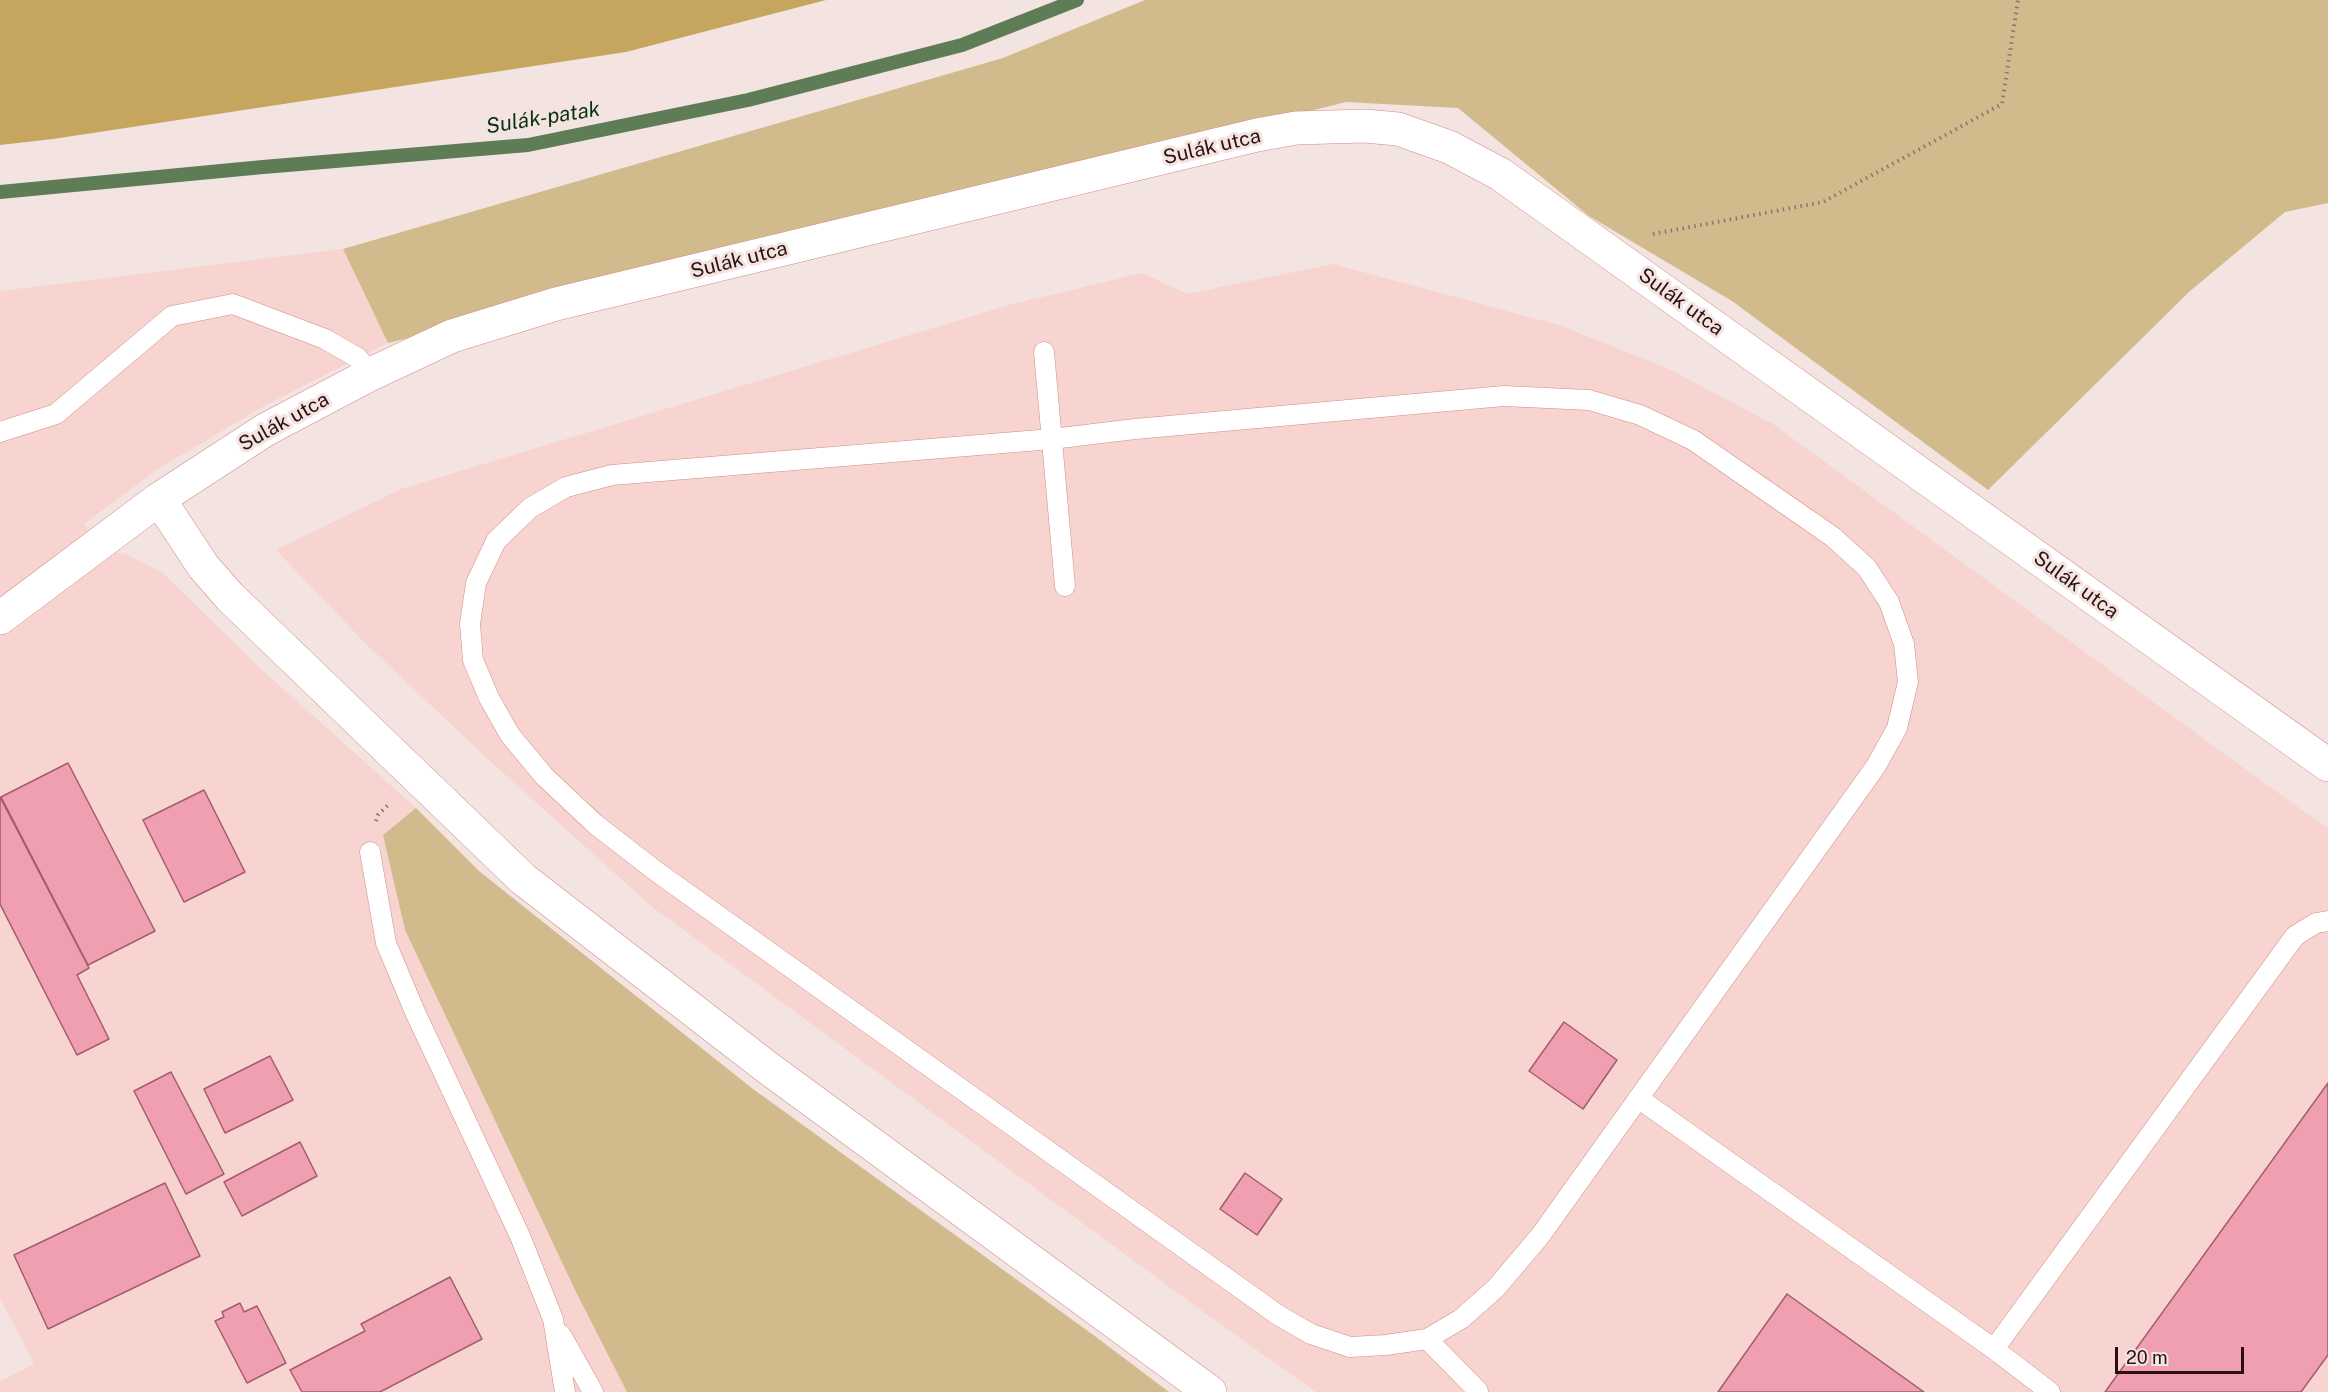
<!DOCTYPE html>
<html>
<head>
<meta charset="utf-8">
<style>
	body { margin:0 }
	#map { position:relative; width:2328px; height:1392px; overflow:hidden; background:#f3e3e1; font-family:"Public Sans",sans-serif }
	canvas { display:block }
	.scale { position:absolute; left:2115px; top:1347px; width:129px; height:27px; box-sizing:border-box; border:3px solid #2b100e; border-top:0; padding-left:8px; font-size:18px; line-height:21px; white-space:nowrap; color:#2b100e; -webkit-text-stroke:4px #f3e3e1; paint-order:stroke }
</style>
</head>
<body>
<div id="map">
<canvas width="2328" height="1392"></canvas>
<div class="scale">20 m</div>
</div>
<script>
const ctx = document.querySelector('canvas').getContext('2d');
ctx.lineJoin = 'round';
function paint(path, color) {
  ctx.fillStyle = color;
  ctx.fill(path, 'evenodd');
}
function poly(rows) {
  const path = new Path2D();
  for (const r of rows) {
    path.moveTo(r[0], r[1]);
    for (let i = 2; i < r.length; i += 2) path.lineTo(r[i], r[i + 1]);
  }
  return path;
}
function strokePath(path, color, width, dash) {
  ctx.strokeStyle = color;
  ctx.lineWidth = width;
  ctx.lineCap = dash ? 'butt' : 'round';
  ctx.setLineDash(dash || []);
  ctx.stroke(path);
}
function write(font, color, halo, rows, align = 'center') {
  ctx.font = font + ' "Public Sans",sans-serif';
  ctx.lineWidth = 6;
  ctx.setLineDash([]);
  ctx.textBaseline = 'middle';
  ctx.strokeStyle = halo;
  ctx.fillStyle = color;
  for (const [text, x, y, turn = 0] of rows) {
    ctx.save();
    ctx.translate(x, y);
    ctx.rotate((+turn || 0) * Math.PI / 180);
    ctx.textAlign = isNaN(turn) ? turn : align;
    if (halo) ctx.strokeText(text, 0, 0);
    ctx.fillText(text, 0, 0);
    ctx.restore();
  }
}
paint(poly([
	[343,249,388,343,264,406,158,469,84,524,103,550,128,555,162,572,261,669,416,808,383,835,405,930,576,1292,627,1392,0,1392,0,1381,34,1364,0,1298,0,291],
	[1333,264,1559,325,1667,368,1773,424,2267,785,2328,828,2328,1392,1316,1392,1213,1319,651,906,490,761,366,644,276,550,401,489,1009,305,1142,273,1187,294]
]), '#f8d4d0');
paint(poly([
	[1145,0,2328,0,2328,203,2285,212,2190,291,1988,490,1732,301,1589,216,1458,108,1346,102,388,343,343,249,1003,58],
	[416,808,479,871,753,1089,1092,1334,1169,1392,627,1392,576,1292,405,930,383,835]
]), '#d1bb8d');
paint(poly([
	[0,0,826,0,626,52,53,139,0,145]
]), '#c6a65f');
strokePath(poly([
	[0,192,263,167,528,145,748,100,962,45,1077,0]
]), '#5e7d57', 14);
const building = poly([
	[68,763,155,931,88,965,1,797,68,763],
	[204,790,245,872,184,902,143,820,204,790],
	[0,797,89,968,77,975,109,1039,77,1055,0,904,0,797],
	[1564,1022,1617,1060,1583,1109,1529,1071,1564,1022],
	[270,1056,293,1100,225,1133,204,1089,270,1056],
	[171,1072,224,1174,186,1194,134,1091,171,1072],
	[2328,1083,2328,1355,2301,1392,2105,1392,2328,1083],
	[300,1142,317,1176,242,1216,224,1182,300,1142],
	[1245,1173,1282,1199,1257,1235,1220,1209,1245,1173],
	[165,1183,200,1256,48,1329,14,1255,165,1183],
	[450,1277,482,1339,380,1392,302,1392,290,1370,365,1331,361,1324,450,1277],
	[1787,1294,1924,1392,1718,1392,1787,1294],
	[240,1303,244,1312,257,1306,286,1363,247,1383,215,1321,224,1317,222,1312,240,1303]
]);
paint(building, '#f09fb1');
strokePath(building, '#a25d6d', 1.5);
const lane = poly([
	[1044,352,1065,586],
	[1504,396,1589,400,1640,415,1693,440,1833,537,1867,568,1889,602,1904,644,1908,682,1897,728,1876,766,1540,1236,1496,1288,1461,1319,1427,1339,1386,1345,1350,1347,1311,1334,1278,1315,657,872,595,824,544,776,510,735,489,698,473,660,470,624,476,583,496,541,530,508,566,487,612,475,1052,439,1135,429,1504,396],
	[0,432,56,414,172,316,233,304,325,339,358,358,371,374],
	[370,852,386,943,415,1012,520,1236,553,1319,565,1392],
	[1638,1098,1994,1349,2050,1392],
	[561,1335,593,1392],
	[1427,1339,1478,1391],
	[1994,1349,2295,936,2316,923,2328,921]
]);
const street = poly([
	[159,499,203,566,230,597,523,879,768,1068,1210,1392],
	[0,618,159,499,265,430,371,374,452,336,556,304,1257,135,1296,128,1365,126,1398,129,1449,147,1500,174,2328,765]
]);
strokePath(lane, '#d38a83', 21);
strokePath(street, '#d38a83', 34);
strokePath(poly([
	[1653,234,1823,202,2002,104,2018,0],
	[376,821,378,815,389,804]
]), '#8a7472', 4, [1.5, 4.5]);
strokePath(lane, '#fff', 20);
strokePath(street, '#fff', 33);
write('20px', '#2b100e', '#f3e3e1', [
	["Sulák utca",1212,147,-13],
	["Sulák utca",739,260,-14],
	["Sulák utca",1681,302,36],
	["Sulák utca",284,422,-29],
	["Sulák utca",2076,585,36]
]);
write('italic 21px', '#09330f', '#f3e3e1', [
	["Sulák-patak",543,118,-9]
]);
</script>
</body>
</html>
